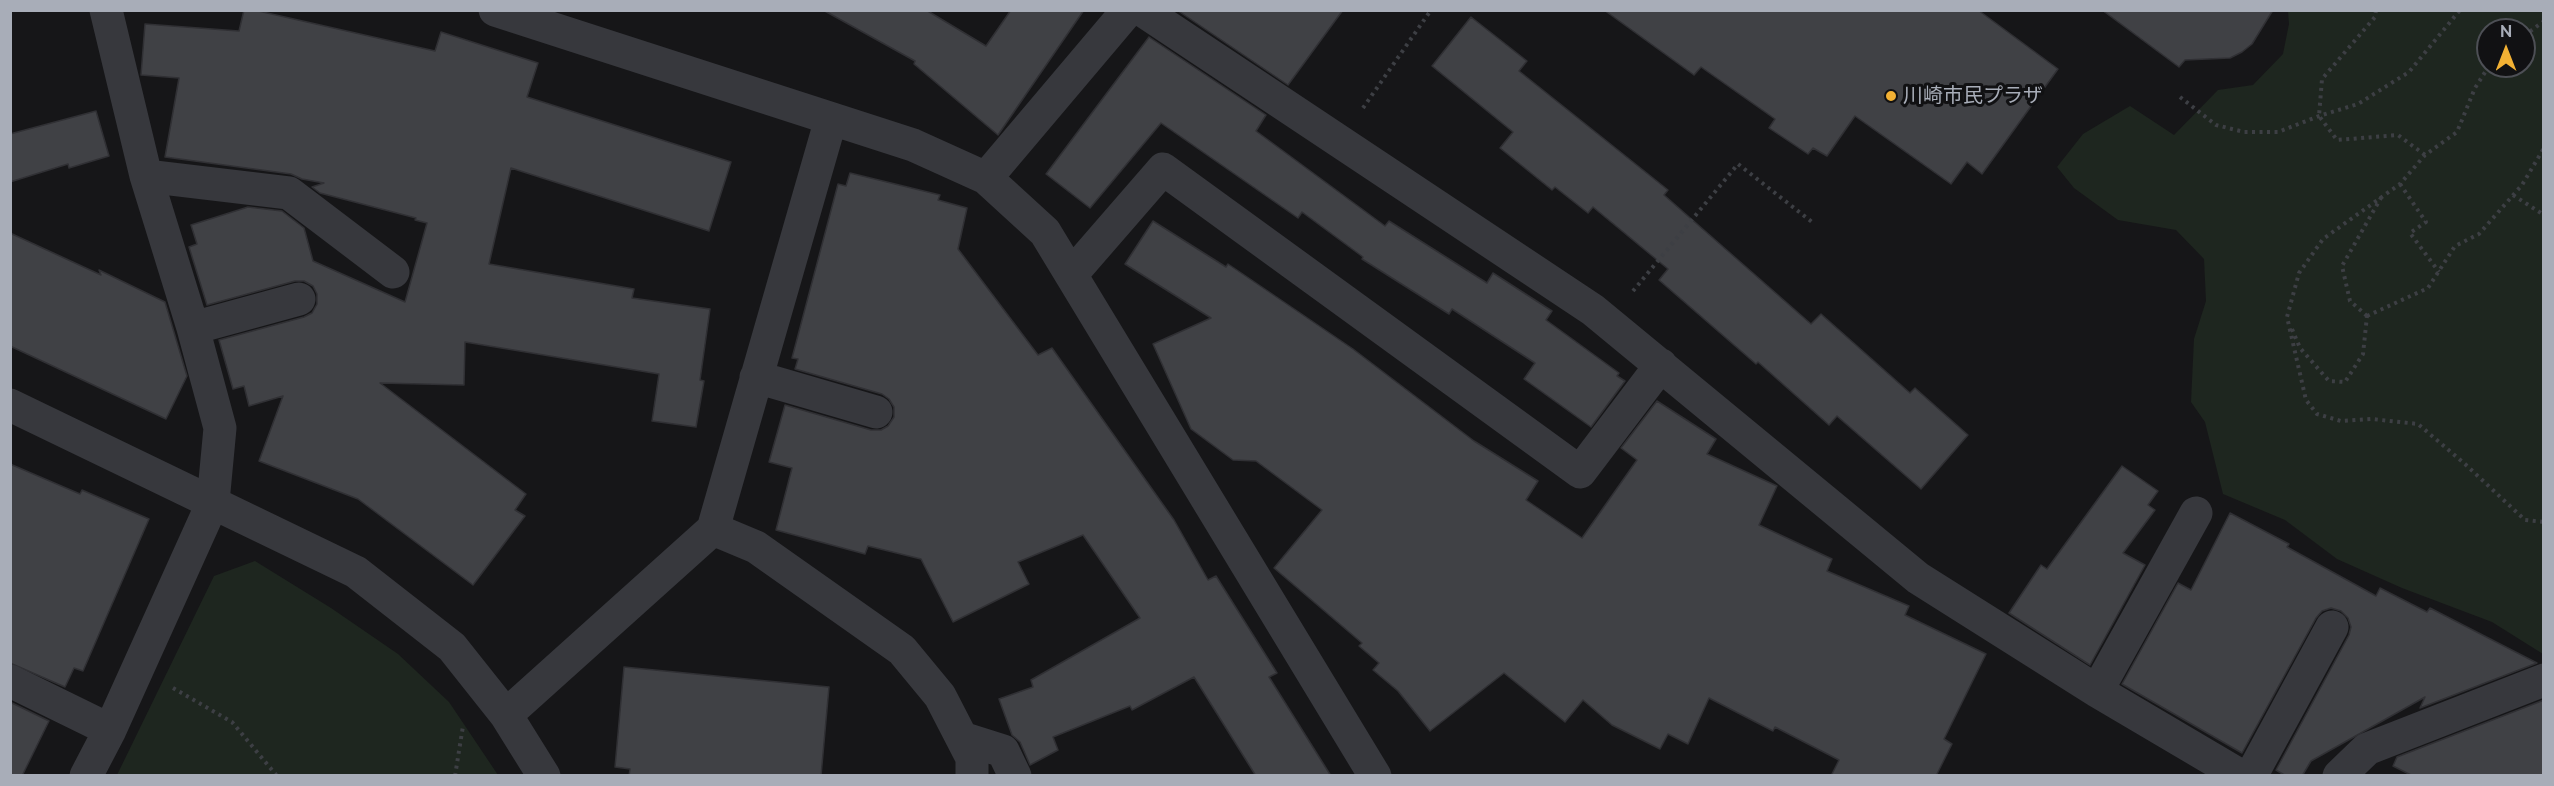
<!DOCTYPE html>
<html>
<head>
<meta charset="utf-8">
<style>
	body { margin:0 }
	#map { position:relative; width:2554px; height:786px; overflow:hidden; background:#161618; font-family:Raleway,sans-serif }
	canvas { display:block }
	.frame { position:absolute; inset:0; border:12px solid #a8adb8; pointer-events:none }
	.north { position:absolute; left:2476px; top:18px; width:60px; height:60px; box-sizing:border-box; background:#111113; border:2px solid #4d4f55; border-radius:50%; rotate:0deg; font-size:16px; font-weight:700; line-height:24px; text-align:center; color:#a8adb8 }
	.north::after { content:''; display:block; margin:auto; width:21px; height:27px; background:#f2b134; clip-path:polygon(50% 0,100% 100%,50% 72%,0 100%) }
</style>
</head>
<body>
<div id="map">
<canvas width="2554" height="786"></canvas>
<div class="frame"></div>
<div class="north">N</div>
</div>
<script>
const ctx = document.querySelector('canvas').getContext('2d');
ctx.lineJoin = 'round';
function paint(path, color) {
  ctx.fillStyle = color;
  ctx.fill(path, 'evenodd');
}
function poly(rows) {
  const path = new Path2D();
  for (const r of rows) {
    path.moveTo(r[0], r[1]);
    for (let i = 2; i < r.length; i += 2) path.lineTo(r[i], r[i + 1]);
  }
  return path;
}
function strokePath(path, color, width, dash) {
  ctx.strokeStyle = color;
  ctx.lineWidth = width;
  ctx.lineCap = dash ? 'butt' : 'round';
  ctx.setLineDash(dash || []);
  ctx.stroke(path);
}
function write(font, color, halo, rows, align = 'center') {
  ctx.font = font + ' Raleway,"Noto Sans JP",sans-serif';
  ctx.lineWidth = 6;
  ctx.setLineDash([]);
  ctx.textBaseline = 'middle';
  ctx.strokeStyle = halo;
  ctx.fillStyle = color;
  for (const [text, x, y, turn = 0] of rows) {
    ctx.save();
    ctx.translate(x, y);
    ctx.rotate((+turn || 0) * Math.PI / 180);
    ctx.textAlign = isNaN(turn) ? turn : align;
    if (halo) ctx.strokeText(text, 0, 0);
    ctx.fillText(text, 0, 0);
    ctx.restore();
  }
}
paint(poly([
	[2288,11,2543,11,2543,654,2492,622,2402,588,2337,559,2285,520,2223,494,2205,422,2191,402,2194,339,2206,301,2204,259,2176,230,2118,220,2074,188,2057,167,2083,134,2130,106,2174,135,2218,90,2253,85,2283,54,2289,24],
	[2488,30,2524,30,2524,66,2488,66],
	[255,561,331,608,398,654,449,702,498,775,117,775,214,576]
]), '#1e261f');
const building = poly([
	[244,10,254,10,435,51,441,32,538,63,527,97,731,162,709,231,511,168,489,264,634,289,632,298,710,309,700,380,704,381,696,427,652,421,659,374,465,342,464,385,380,383,526,494,515,510,525,516,473,585,358,499,259,461,283,396,249,406,244,386,233,389,219,340,304,317,312,313,317,304,317,294,313,286,304,281,295,281,207,305,189,247,197,244,191,225,248,207,282,211,304,228,313,261,405,302,427,223,415,220,416,218,320,193,312,187,324,183,302,179,291,174,165,157,179,78,141,75,145,24,239,31,244,10],
	[823,10,926,10,986,46,1011,10,1084,10,998,135,914,64,915,61,823,10],
	[1177,10,1343,10,1288,85,1177,10],
	[1604,10,1978,10,2058,69,1982,174,1967,162,1951,184,1855,116,1827,156,1813,148,1808,154,1769,128,1775,119,1701,67,1694,75,1604,10],
	[2102,10,2273,10,2252,44,2242,52,2230,58,2185,60,2179,67,2102,10],
	[1471,17,1527,61,1519,71,1668,190,1664,195,1811,324,1821,314,1910,393,1915,388,1968,435,1921,489,1837,416,1829,425,1758,362,1756,364,1659,280,1668,269,1593,207,1588,213,1555,187,1552,190,1500,148,1513,132,1432,66,1471,17],
	[1149,37,1266,115,1256,131,1385,226,1389,221,1487,283,1493,273,1552,311,1546,320,1619,373,1617,376,1625,381,1591,427,1524,379,1535,363,1452,309,1449,314,1362,259,1363,257,1302,212,1298,218,1161,123,1090,208,1046,174,1149,37],
	[96,111,109,156,69,168,68,164,10,182,10,134,96,111],
	[850,173,940,195,938,200,967,208,958,249,1038,355,1052,348,1174,520,1208,580,1216,576,1277,673,1269,677,1331,776,1256,776,1194,677,1132,710,1130,706,1053,737,1058,750,1030,765,1020,742,1012,735,999,699,1033,687,1031,680,1140,618,1083,535,1018,562,1029,584,953,622,921,559,868,546,865,554,776,530,792,468,769,462,785,405,871,430,881,430,888,426,894,417,894,407,889,399,882,394,795,369,798,359,792,358,838,184,846,186,850,173],
	[1153,221,1226,267,1228,264,1306,317,1353,349,1474,441,1538,481,1526,500,1582,538,1637,460,1621,448,1657,401,1716,439,1707,454,1777,486,1759,525,1832,559,1827,571,1909,606,1905,615,1986,654,1944,739,1952,744,1936,776,1831,776,1839,760,1775,727,1773,731,1709,698,1688,744,1668,734,1660,749,1612,725,1583,700,1565,722,1504,673,1430,731,1398,691,1373,670,1379,663,1359,646,1362,643,1274,568,1322,510,1256,461,1233,460,1191,429,1153,344,1211,318,1125,264,1153,221],
	[10,233,101,275,99,270,165,302,187,376,166,419,10,346,10,233],
	[10,464,80,494,82,490,149,519,83,671,74,668,65,687,10,663,10,464],
	[2122,466,2158,491,2148,505,2155,510,2123,553,2145,565,2090,665,2009,613,2041,565,2047,569,2122,466],
	[2230,513,2289,544,2287,547,2376,596,2380,588,2427,612,2430,608,2537,663,2420,708,2425,697,2311,761,2302,776,2286,776,2276,770,2349,635,2351,627,2348,618,2341,611,2331,608,2322,611,2316,618,2242,753,2122,684,2178,583,2191,590,2230,513],
	[624,667,829,687,821,776,629,776,630,769,615,767,624,667],
	[2544,700,2544,776,2413,776,2393,766,2397,757,2544,700],
	[10,702,49,721,22,776,10,776,10,702]
]);
paint(building, '#404145');
strokePath(building, '#303034', 1.5);
strokePath(poly([
	[2376,10,2375,17,2322,79,2319,116,2337,140,2398,135,2425,155],
	[2524,36,2544,21],
	[2489,66,2475,88,2457,132,2425,155,2400,184,2323,239,2299,273,2287,317,2306,400,2317,414,2341,421,2372,419,2418,424,2465,464,2525,520,2544,522],
	[2180,97,2216,125,2244,132,2278,132,2319,116,2358,104,2409,72,2460,10],
	[1363,108,1431,10],
	[2400,184,2426,222,2410,233,2439,272],
	[2513,195,2544,215],
	[1633,291,1738,164,1812,222],
	[2367,316,2428,288,2455,246,2479,234,2522,185,2544,148],
	[2367,316,2350,301,2342,266,2382,196],
	[2292,329,2300,348,2329,381,2345,382,2363,354,2367,316],
	[173,688,232,722,277,776],
	[455,776,463,726]
]), '#3d3f44', 4, [3, 4.5]);
strokePath(poly([
	[495,10,913,145,986,178,1045,232,1375,776],
	[1142,10,1593,310,1918,578,2097,691,2241,776],
	[146,176,289,193,393,272],
	[986,178,1128,10],
	[1071,275,1163,169,1580,472,1661,365],
	[193,328,299,299],
	[756,377,876,412],
	[10,405,356,572,452,647,506,715,544,776],
	[713,529,756,547,902,650,940,696,972,758,972,776],
	[10,681,110,730],
	[2097,691,2196,513],
	[506,715,713,529,831,119],
	[962,738,1003,751,1015,776],
	[86,776,110,730,213,502,220,428,193,328,146,176,106,10],
	[2251,776,2332,627],
	[2339,776,2367,749,2544,680]
]), '#37383d', 33);
for (const [x, y, r, color] of [
	[1891,96,6,"#f2b134"]
]) {
  const dot = new Path2D();
  dot.arc(x, y, r, 0, 2 * Math.PI);
  ctx.fillStyle = color;
  ctx.fill(dot);
  strokePath(dot, '#111113', 2);
}
write('20px', '#a8adb8', '#111113', [
	["川崎市民プラザ",1903,96]
], 'left');
</script>
</body>
</html>
